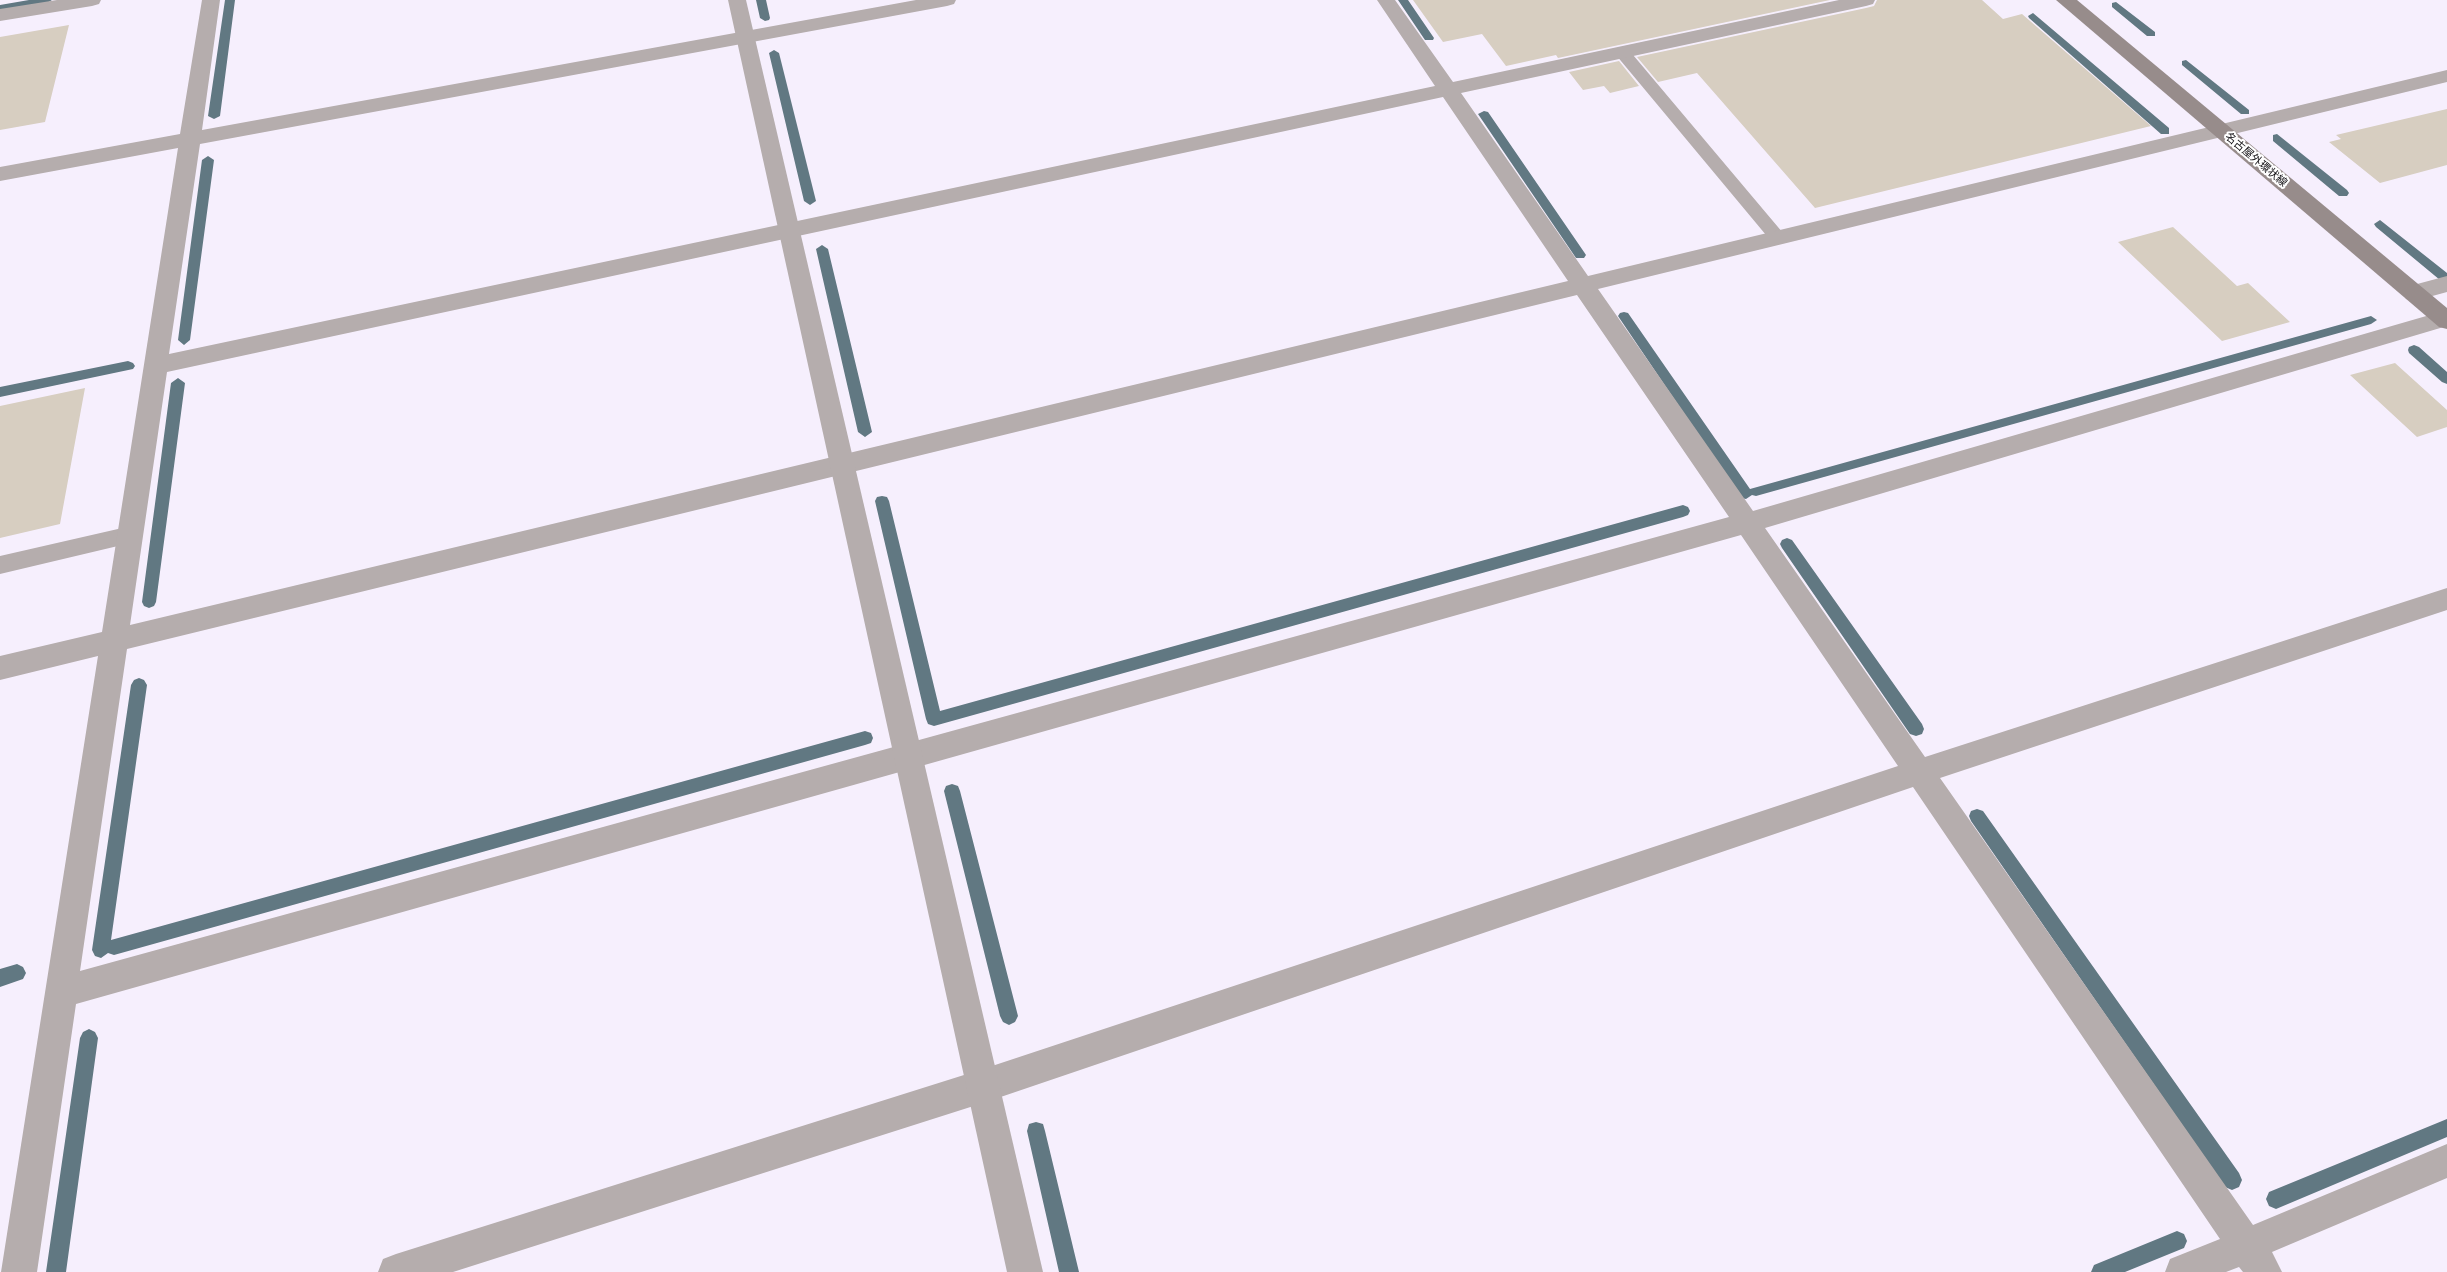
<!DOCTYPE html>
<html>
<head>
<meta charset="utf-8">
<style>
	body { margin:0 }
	canvas { display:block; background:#f6effd }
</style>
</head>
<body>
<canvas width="2447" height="1272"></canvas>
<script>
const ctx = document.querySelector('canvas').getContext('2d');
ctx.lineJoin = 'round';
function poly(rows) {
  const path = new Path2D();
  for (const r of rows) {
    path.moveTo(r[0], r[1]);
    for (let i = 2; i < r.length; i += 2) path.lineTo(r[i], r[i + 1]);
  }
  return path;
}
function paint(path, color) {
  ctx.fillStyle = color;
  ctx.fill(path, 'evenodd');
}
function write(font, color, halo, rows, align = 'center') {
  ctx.font = font + ' Bitter,"Noto Sans JP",serif';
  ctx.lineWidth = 4;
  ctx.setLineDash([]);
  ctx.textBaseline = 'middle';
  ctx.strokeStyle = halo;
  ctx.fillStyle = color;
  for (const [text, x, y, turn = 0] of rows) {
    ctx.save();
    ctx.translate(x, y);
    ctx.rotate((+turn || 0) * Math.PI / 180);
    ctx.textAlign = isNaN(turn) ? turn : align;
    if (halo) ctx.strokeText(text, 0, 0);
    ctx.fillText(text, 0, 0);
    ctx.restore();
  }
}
paint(poly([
	[29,0,52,0,47,3,0,11,0,5,29,0],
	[225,0,235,0,220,116,214,119,208,116,225,0],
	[756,0,766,0,770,18,769,20,765,21,760,18,756,0],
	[1398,0,1408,0,1434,38,1433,40,1425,40,1398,0],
	[2116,2,2155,32,2155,36,2147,36,2112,7,2112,3,2116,2],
	[2033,13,2169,128,2169,134,2161,134,2029,18,2028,16,2033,13],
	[774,50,779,53,816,201,810,205,804,201,769,53,774,50],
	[2186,60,2249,110,2249,114,2241,114,2182,65,2182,61,2186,60],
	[1484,111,1488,112,1584,252,1586,255,1584,258,1576,258,1478,114,1484,111],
	[2277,134,2347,190,2349,193,2347,196,2339,196,2273,141,2273,135,2277,134],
	[208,156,214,160,190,340,184,345,178,340,202,160,208,156],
	[2380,220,2447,273,2447,280,2440,280,2376,227,2374,224,2380,220],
	[822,245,828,249,872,432,865,437,858,432,816,249,822,245],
	[1624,312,1628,313,1750,489,2371,316,2377,320,2371,324,1756,496,1752,495,1746,499,1741,498,1620,319,1618,316,1620,313,1624,312],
	[2414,345,2419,347,2447,372,2447,384,2442,382,2409,353,2408,350,2409,347,2414,345],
	[128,361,133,363,135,366,133,369,0,397,0,387,128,361],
	[178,378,185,383,156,602,154,606,149,608,144,606,142,602,171,383,178,378],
	[882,496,887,497,889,501,940,711,1683,505,1688,507,1690,511,1688,515,1683,517,934,726,928,724,926,719,875,501,877,497,882,496],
	[1787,538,1792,540,1922,724,1924,729,1922,734,1916,736,1910,734,1782,548,1780,544,1782,540,1787,538],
	[139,678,144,680,147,685,111,940,865,731,871,733,873,738,871,743,865,745,114,955,108,953,101,958,95,956,92,950,131,685,134,680,139,678],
	[952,784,958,786,960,791,1018,1016,1015,1022,1009,1025,1003,1022,1000,1016,944,791,946,786,952,784],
	[1977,809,1983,811,2239,1173,2242,1180,2239,1187,2232,1190,2225,1187,1971,821,1969,816,1971,811,1977,809],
	[17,964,23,967,26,973,23,979,0,987,0,969,17,964],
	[89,1029,95,1032,98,1038,66,1272,46,1272,80,1038,83,1032,89,1029],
	[2447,1119,2447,1137,2276,1209,2269,1206,2266,1199,2269,1192,2447,1119],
	[1036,1122,1043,1124,1045,1131,1079,1272,1059,1272,1027,1131,1029,1124,1036,1122],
	[2177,1231,2184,1234,2187,1241,2184,1248,2125,1272,2091,1272,2094,1265,2177,1231]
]), '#617882');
paint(poly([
	[1413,0,1830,0,1558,58,1556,55,1506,66,1482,34,1443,42],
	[1877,0,1982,0,2003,19,2022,14,2151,126,1815,208,1697,73,1658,82,1637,57,1866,8,1874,6],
	[69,25,45,122,0,130,0,37],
	[1619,61,1639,86,1610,93,1604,86,1583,90,1569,72],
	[2447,109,2447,165,2380,183,2329,142,2341,139,2336,135],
	[2173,227,2237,286,2248,283,2290,322,2222,341,2118,242],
	[2395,363,2447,410,2447,427,2417,437,2350,375],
	[85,388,60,524,0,538,0,406]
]), '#d7cec1');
paint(poly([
	[1622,47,1628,49,1783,233,1786,237,1783,241,1777,243,1771,241,1616,55,1614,52,1622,47],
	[131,526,139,529,142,535,139,541,0,574,0,556,131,526]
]), '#b5adad');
paint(poly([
	[57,0,101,0,99,4,92,6,0,21,0,9,57,0],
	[202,0,220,0,202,130,916,0,956,0,954,4,947,6,200,144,169,354,1435,86,1377,0,1395,0,1453,82,1839,0,1875,0,1873,4,1866,6,1461,93,1588,276,2447,70,2447,82,1598,289,1753,511,2447,310,2447,326,1765,528,1925,757,2447,588,2447,610,1940,778,2253,1225,2447,1144,2447,1178,2272,1252,2282,1272,2243,1272,2239,1267,2226,1272,2165,1272,2170,1259,2220,1239,1913,787,983,1103,453,1272,378,1272,383,1259,396,1254,983,1069,1898,766,1741,535,76,1004,37,1272,1,1272,98,656,0,680,0,656,102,632,178,148,0,181,0,167,180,134,202,0],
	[1443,97,1568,281,130,625,167,372,1443,97],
	[1577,295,1729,517,80,971,127,649,1577,295],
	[2447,276,2447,292,2414,301,2406,299,2403,293,2406,287,2447,276]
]), '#b5adad');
paint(poly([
	[728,0,746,0,1043,1272,1007,1272,728,0]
]), '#b5adad');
paint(poly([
	[2056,0,2077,0,2447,308,2447,329,2439,327,2056,0]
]), '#978c8b');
write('11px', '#121014', '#fff', [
	["名古屋外環状線",2256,160,40]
]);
</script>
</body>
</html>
